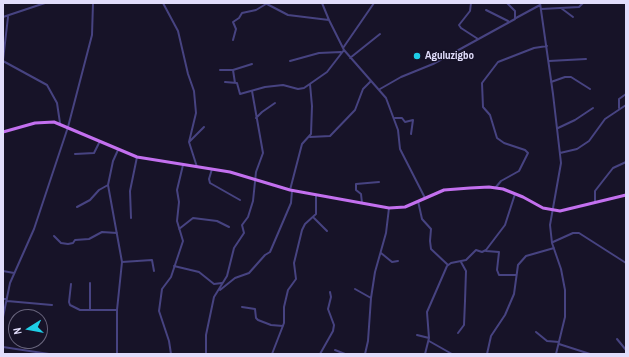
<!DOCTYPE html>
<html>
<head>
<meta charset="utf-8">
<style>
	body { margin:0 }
	#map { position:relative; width:629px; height:357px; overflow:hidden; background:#171328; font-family:"Archivo Narrow",sans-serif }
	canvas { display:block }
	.frame { position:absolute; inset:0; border:4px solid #e1ddfb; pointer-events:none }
	.north { position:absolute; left:8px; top:309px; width:40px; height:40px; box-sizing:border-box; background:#171328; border:1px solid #68647c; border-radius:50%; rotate:259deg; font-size:11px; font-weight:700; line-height:16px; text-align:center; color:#e1ddfb }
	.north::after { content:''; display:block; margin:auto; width:14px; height:18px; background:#1ecee7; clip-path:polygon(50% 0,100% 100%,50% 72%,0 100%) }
</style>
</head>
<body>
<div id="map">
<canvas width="629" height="357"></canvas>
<div class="frame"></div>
<div class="north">N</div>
</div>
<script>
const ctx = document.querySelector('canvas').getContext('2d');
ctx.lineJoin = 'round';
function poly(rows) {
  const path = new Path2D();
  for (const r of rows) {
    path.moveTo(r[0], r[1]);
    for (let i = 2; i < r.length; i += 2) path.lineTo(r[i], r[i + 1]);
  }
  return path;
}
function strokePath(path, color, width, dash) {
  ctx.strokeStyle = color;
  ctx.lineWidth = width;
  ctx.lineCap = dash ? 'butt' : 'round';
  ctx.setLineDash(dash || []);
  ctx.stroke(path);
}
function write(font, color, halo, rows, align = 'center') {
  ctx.font = font + ' "Archivo Narrow",sans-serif';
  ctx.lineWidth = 3;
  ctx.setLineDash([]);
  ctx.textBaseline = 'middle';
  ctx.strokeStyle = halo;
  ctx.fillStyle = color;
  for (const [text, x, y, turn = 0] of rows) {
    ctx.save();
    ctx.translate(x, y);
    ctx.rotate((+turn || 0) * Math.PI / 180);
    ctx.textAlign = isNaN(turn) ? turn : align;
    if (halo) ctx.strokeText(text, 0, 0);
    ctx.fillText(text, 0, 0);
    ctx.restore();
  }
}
strokePath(poly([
	[163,3,178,31,188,74,194,91,196,113,189,142,197,167],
	[265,3,288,15,329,20,344,50,386,98,398,130,400,149,425,198],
	[322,3,329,20],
	[471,3,470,11,459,25,461,28,478,39],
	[540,3,553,94,561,163,550,225,552,243,561,269,565,290,565,317,556,354],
	[561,8,573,17],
	[541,9,579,7,583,3],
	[486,10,508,21],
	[3,17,45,3],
	[516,18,540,5],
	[233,40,236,29,233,22,239,18,242,13,256,10,266,4],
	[343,48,374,3],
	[350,58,380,34],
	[3,60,8,17],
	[3,61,47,85,57,103,60,123],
	[290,61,319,53,341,52],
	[549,61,586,59],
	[220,70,233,70,252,64],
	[233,70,235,83],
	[225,82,237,83,240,94,265,87,283,85,298,89,304,88,327,72,344,50],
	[551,82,565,77,571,77,590,89],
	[380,89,401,77,433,64,515,19,515,11,507,3],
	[619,108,619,99,626,94],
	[256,118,262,112,275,103],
	[395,118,402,118,405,122,413,120,411,134],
	[558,128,575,120,593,108],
	[310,137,330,136,355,110,363,89,371,81],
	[189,142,204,127],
	[560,153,577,149,589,141,605,119,626,105],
	[75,154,94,153,100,141],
	[212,169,209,179,210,183,240,200],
	[496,187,501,181,519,171,528,153,525,150,504,143,497,138,490,115,483,107,482,83,498,62,534,48,547,46],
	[290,190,302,144,311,134,312,106,310,84],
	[418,201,422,219,431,229,430,241,431,249,448,265],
	[595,202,595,191,602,182,613,168,626,162],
	[362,203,361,194,356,190,356,184,379,182],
	[77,207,90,200,99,190,108,185],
	[131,218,130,191,137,157],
	[314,218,327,231],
	[179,229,193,218,217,221,229,227],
	[54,236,61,243,68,244,73,243,75,240,89,239,102,232,117,233],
	[553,242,573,233,579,233,626,263],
	[486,251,499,252,497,270,499,275,516,275],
	[381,253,392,262,398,261],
	[122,262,152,260,154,271],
	[174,266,199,272,214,284,222,283],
	[3,271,14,273],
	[90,283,90,310,117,310],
	[71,284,69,302,70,305,80,310,90,310],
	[355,289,371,298],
	[220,290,235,278,249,273,265,255,270,252,291,203,292,191],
	[3,299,7,299],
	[7,301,52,305],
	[242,307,255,309,256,318,258,320,271,325,283,326],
	[3,317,10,283,34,229,68,127,92,35,93,3],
	[536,332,547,341,559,342],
	[458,333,464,325,465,301,466,271,461,262],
	[417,335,429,338],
	[617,339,626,350],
	[429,341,452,354],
	[559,344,590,354],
	[3,347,49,354],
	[335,350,345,354],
	[117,354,117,310,122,262,108,185,113,161,118,150],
	[171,354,169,341,159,311,162,289,171,277,183,241,177,221,179,202,177,190,183,165],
	[206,354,206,335,214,297,227,276,234,248,244,233,242,225,248,217,253,201,256,172,263,153,252,91],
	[272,354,284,323,284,307,288,290,296,279,294,263,302,230,305,224,316,214,316,195],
	[320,354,333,331,334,325,328,309,331,297,330,292],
	[365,354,368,341,371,298,375,272,386,233,389,208],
	[425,354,429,338,427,312,447,266,451,263,466,260,476,250,482,252,486,250,505,225,515,194],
	[487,354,491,336,505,315,514,294,518,265,526,256,554,248]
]), '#474381', 2);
strokePath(poly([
	[3,132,35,123,54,122,137,157,230,172,290,190,389,208,405,207,444,190,470,188,489,187,503,189,523,197,543,208,560,211,626,195]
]), '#c370ef', 3);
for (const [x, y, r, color] of [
	[417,56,4,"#1ecee7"]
]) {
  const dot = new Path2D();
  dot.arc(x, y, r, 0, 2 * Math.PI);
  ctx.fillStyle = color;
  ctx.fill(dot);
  strokePath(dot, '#171328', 1.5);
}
write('bold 11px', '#e1ddfb', '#171328', [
	["Aguluzigbo",425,56]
], 'left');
</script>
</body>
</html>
